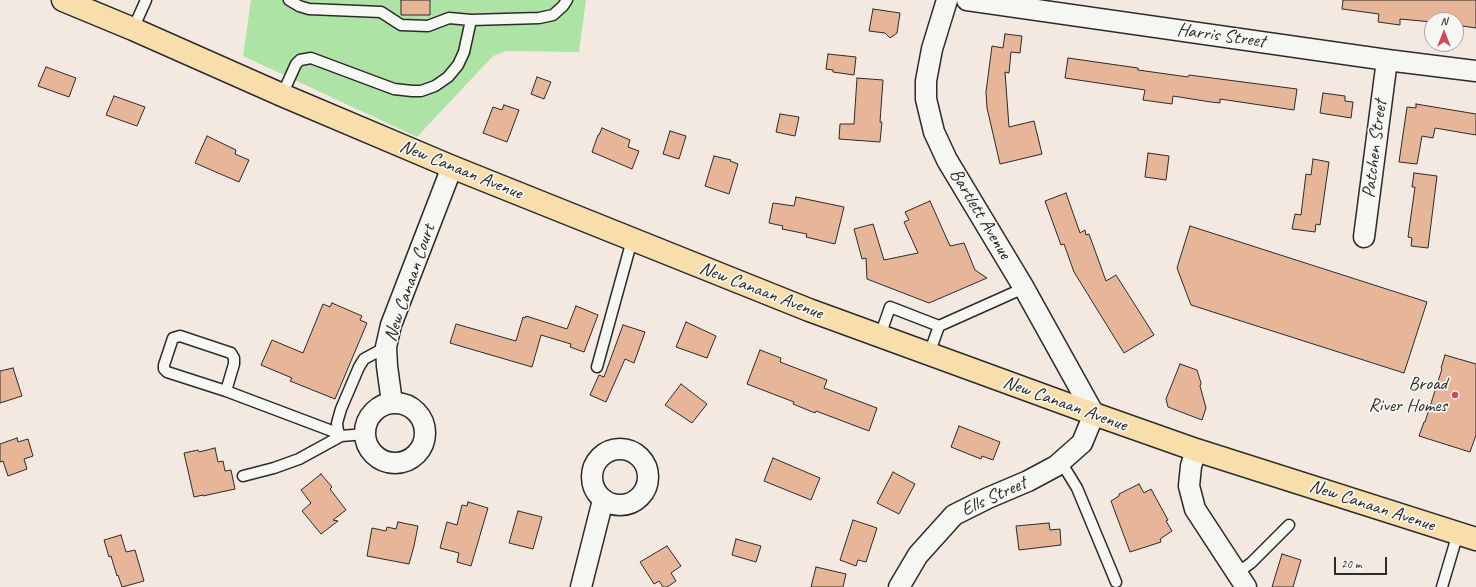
<!DOCTYPE html>
<html>
<head>
<meta charset="utf-8">
<style>
	body { margin:0 }
	#map { position:relative; width:1476px; height:587px; overflow:hidden; background:#f3e9e0; font-family:Caveat,sans-serif }
	canvas { display:block }
	.north { position:absolute; left:1424px; top:12px; width:40px; height:40px; box-sizing:border-box; background:#f6f6f2; border:1px solid #a5a5a2; border-radius:50%; rotate:0deg; font-size:11px; font-weight:700; line-height:16px; text-align:center; color:#2b2b2b }
	.north::after { content:''; display:block; margin:auto; width:14px; height:18px; background:#d1495b; clip-path:polygon(50% 0,100% 100%,50% 72%,0 100%) }
	.scale { position:absolute; left:1334px; top:557px; width:53px; height:18px; box-sizing:border-box; border:2px solid #2b2b2b; border-top:0; padding-left:5px; font-size:12px; line-height:14px; white-space:nowrap; color:#2b2b2b; -webkit-text-stroke:3px #f6f6f2; paint-order:stroke }
</style>
</head>
<body>
<div id="map">
<canvas width="1476" height="587"></canvas>
<div class="north">N</div>
<div class="scale">20 m</div>
</div>
<script>
const ctx = document.querySelector('canvas').getContext('2d');
ctx.lineJoin = 'round';
function paint(path, color) {
  ctx.fillStyle = color;
  ctx.fill(path, 'evenodd');
}
function poly(rows) {
  const path = new Path2D();
  for (const r of rows) {
    if (r.length === 3) {
      path.moveTo(r[0] + r[2], r[1]);
      path.arc(r[0], r[1], r[2], 0, 2 * Math.PI);
      continue;
    }
    path.moveTo(r[0], r[1]);
    for (let i = 2; i < r.length; i += 2) path.lineTo(r[i], r[i + 1]);
  }
  return path;
}
function strokePath(path, color, width, dash) {
  ctx.strokeStyle = color;
  ctx.lineWidth = width;
  ctx.lineCap = dash ? 'butt' : 'round';
  ctx.setLineDash(dash || []);
  ctx.stroke(path);
}
function write(font, color, halo, rows, align = 'center') {
  ctx.font = font + ' Caveat,sans-serif';
  ctx.lineWidth = 3.5;
  ctx.setLineDash([]);
  ctx.textBaseline = 'middle';
  ctx.strokeStyle = halo;
  ctx.fillStyle = color;
  for (const [text, x, y, turn = 0] of rows) {
    ctx.save();
    ctx.translate(x, y);
    ctx.rotate((+turn || 0) * Math.PI / 180);
    ctx.textAlign = isNaN(turn) ? turn : align;
    if (halo) ctx.strokeText(text, 0, 0);
    ctx.fillText(text, 0, 0);
    ctx.restore();
  }
}
paint(poly([
	[251,0,586,0,579,52,506,51,493,56,417,137,243,56]
]), '#aee3a6');
const building = poly([
	[401,0,430,0,430,15,401,15,401,0],
	[1343,0,1476,0,1476,28,1456,25,1456,20,1432,20,1432,22,1400,19,1400,25,1378,22,1379,14,1342,9,1343,0],
	[873,9,900,13,897,33,890,38,885,33,869,31,873,9],
	[1005,34,1022,36,1020,53,1011,52,1009,73,1005,72,1009,127,1034,121,1042,154,1000,164,987,108,986,92,992,46,1003,48,1005,34],
	[828,54,856,57,854,75,833,72,833,70,826,69,828,54],
	[1068,58,1138,68,1138,70,1188,77,1189,75,1297,89,1294,110,1220,99,1220,103,1211,102,1173,96,1172,104,1143,100,1145,90,1065,78,1068,58],
	[46,67,76,78,69,97,38,86,46,67],
	[537,77,551,82,544,99,531,94,537,77],
	[857,78,883,80,880,122,882,122,880,142,839,139,840,124,854,124,857,78],
	[1323,93,1345,96,1345,101,1353,102,1351,118,1320,113,1323,93],
	[114,96,145,107,137,126,106,115,114,96],
	[1416,104,1476,114,1476,135,1435,128,1433,138,1422,136,1417,164,1399,162,1407,107,1416,108,1416,104],
	[504,105,519,110,507,142,483,133,493,107,502,110,504,105],
	[780,114,799,117,795,136,776,132,780,114],
	[602,128,630,140,628,147,639,151,632,169,592,152,598,135,599,135,602,128],
	[670,131,686,136,679,159,663,154,670,131],
	[207,136,236,150,235,154,249,160,239,182,195,163,207,136],
	[1148,153,1169,156,1166,180,1145,177,1148,153],
	[714,156,731,160,730,161,738,164,729,194,705,186,714,156],
	[1313,159,1329,162,1320,225,1316,224,1315,232,1292,229,1295,214,1301,215,1306,174,1311,175,1313,159],
	[1414,173,1437,176,1428,248,1411,246,1412,238,1408,237,1415,187,1412,187,1414,173],
	[1066,193,1080,233,1085,230,1086,235,1089,234,1106,281,1116,275,1154,335,1124,353,1074,272,1064,244,1061,245,1045,201,1066,193],
	[796,197,844,207,835,244,806,237,807,234,782,229,783,226,769,223,773,203,794,206,796,197],
	[930,201,950,246,964,243,975,270,987,278,929,303,867,279,866,258,862,259,854,229,873,224,884,260,918,253,904,222,909,220,905,212,930,201],
	[1190,226,1427,302,1404,373,1191,305,1177,268,1190,226],
	[332,303,362,316,360,320,367,323,335,399,290,381,292,378,261,365,272,340,303,353,323,304,330,307,332,303],
	[576,306,598,315,584,352,570,347,571,344,541,335,532,367,450,343,456,324,516,341,523,317,525,318,526,316,567,329,576,306],
	[686,322,716,336,707,358,676,347,686,322],
	[623,325,645,332,634,363,625,359,606,402,590,395,599,375,604,377,623,325],
	[760,350,781,358,780,362,827,380,824,388,877,408,869,431,816,411,815,413,793,404,794,402,747,384,760,350],
	[1445,355,1476,364,1476,435,1470,452,1419,436,1424,422,1425,422,1442,369,1441,368,1445,355],
	[1180,364,1197,370,1201,383,1200,386,1206,408,1202,420,1168,407,1166,399,1180,364],
	[13,368,22,396,0,403,0,371,13,368],
	[681,384,707,404,692,423,665,405,681,384],
	[959,426,1000,442,993,460,982,456,981,459,951,447,959,426],
	[17,438,18,442,28,439,33,456,24,459,27,469,8,476,3,461,0,462,0,444,17,438],
	[215,448,218,462,223,461,225,471,231,470,235,489,203,496,203,495,194,497,184,453,198,450,199,452,215,448],
	[773,458,820,478,811,500,764,481,773,458],
	[893,472,915,484,899,514,877,503,893,472],
	[321,474,332,487,330,489,346,510,333,520,338,521,321,534,302,511,311,503,301,490,321,474],
	[1139,484,1144,493,1151,489,1168,520,1166,521,1172,531,1160,539,1161,542,1130,552,1111,501,1119,496,1119,494,1139,484],
	[468,502,488,508,471,566,457,562,459,553,440,548,447,522,457,525,462,505,467,506,468,502],
	[518,511,542,517,533,549,509,543,518,511],
	[853,520,877,528,866,562,858,560,856,566,840,560,853,520],
	[398,522,418,526,414,546,409,564,367,556,372,528,386,531,387,527,396,529,398,522],
	[1049,523,1050,530,1060,529,1061,545,1019,550,1016,526,1049,523],
	[121,535,126,552,135,550,144,581,122,587,118,575,117,576,111,556,109,557,104,540,121,535],
	[736,539,761,546,756,562,732,555,736,539],
	[667,546,681,566,671,573,676,581,667,587,663,587,659,581,654,584,640,562,667,546],
	[1282,554,1301,560,1293,587,1272,587,1282,554],
	[816,567,846,574,843,587,811,587,816,567]
]);
paint(building, '#e7b698');
strokePath(building, '#2b2b2b', 1);
const service = poly([
	[289,0,299,6,309,9,381,12,401,25,428,26,449,18,471,20,539,18,553,15,563,6,567,0],
	[133,29,146,0],
	[282,95,296,64,300,60,311,58,394,89,412,91,421,91,435,86,448,77,458,65,464,52,471,20],
	[939,326,1024,288],
	[880,336,890,307,939,326,929,354],
	[597,367,632,240],
	[226,391,234,364,234,358,231,353,180,336,173,338,164,365,164,369,167,372,226,391,340,434],
	[341,436,338,431,337,423,341,409,359,367,364,359,386,347],
	[1061,462,1077,488,1116,582],
	[243,476,274,468,299,459,341,436,365,434],
	[1237,573,1251,563,1289,525],
	[1442,587,1458,533]
]);
const minor = poly([
	[967,0,1387,60,1476,71],
	[1364,237,1387,60],
	[395,433,30],
	[392,403,387,366,386,347,391,325,452,167],
	[620,477,28],
	[1196,450,1191,466,1189,486,1195,509,1246,587],
	[581,587,603,500],
	[899,587,918,555,954,515,988,498,1028,481,1056,466,1082,443,1094,414,1024,288,947,160,934,132,926,99,926,81,932,49,947,0]
]);
const primary = poly([
	[63,0,133,29,282,95,452,167,809,310,1094,414,1196,450,1476,539]
]);
strokePath(service, '#2b2b2b', 13);
strokePath(minor, '#2b2b2b', 23);
strokePath(primary, '#2b2b2b', 25);
strokePath(service, '#f6f6f2', 10);
strokePath(minor, '#f6f6f2', 20);
strokePath(primary, '#f8deab', 22);
for (const [x, y, r, color] of [
	[1455,395,4,"#d1495b"]
]) {
  const dot = new Path2D();
  dot.arc(x, y, r, 0, 2 * Math.PI);
  ctx.fillStyle = color;
  ctx.fill(dot);
  strokePath(dot, '#f6f6f2', 1.5);
}
write('19px', '#2b2b2b', '#f6f6f2', [
	["Harris Street",1221,36,8],
	["Patchen Street",1375,149,-83],
	["New Canaan Avenue",461,170,22],
	["Bartlett Avenue",980,214,59],
	["New Canaan Court",410,283,-71],
	["New Canaan Avenue",761,291,21],
	["New Canaan Avenue",1065,404,20],
	["Ells Street",994,497,-25],
	["New Canaan Avenue",1372,506,18]
]);
write('19px', '#2b2b2b', '#f6f6f2', [
	["Broad",1447,384],
	["River Homes",1447,406]
], 'right');
</script>
</body>
</html>
